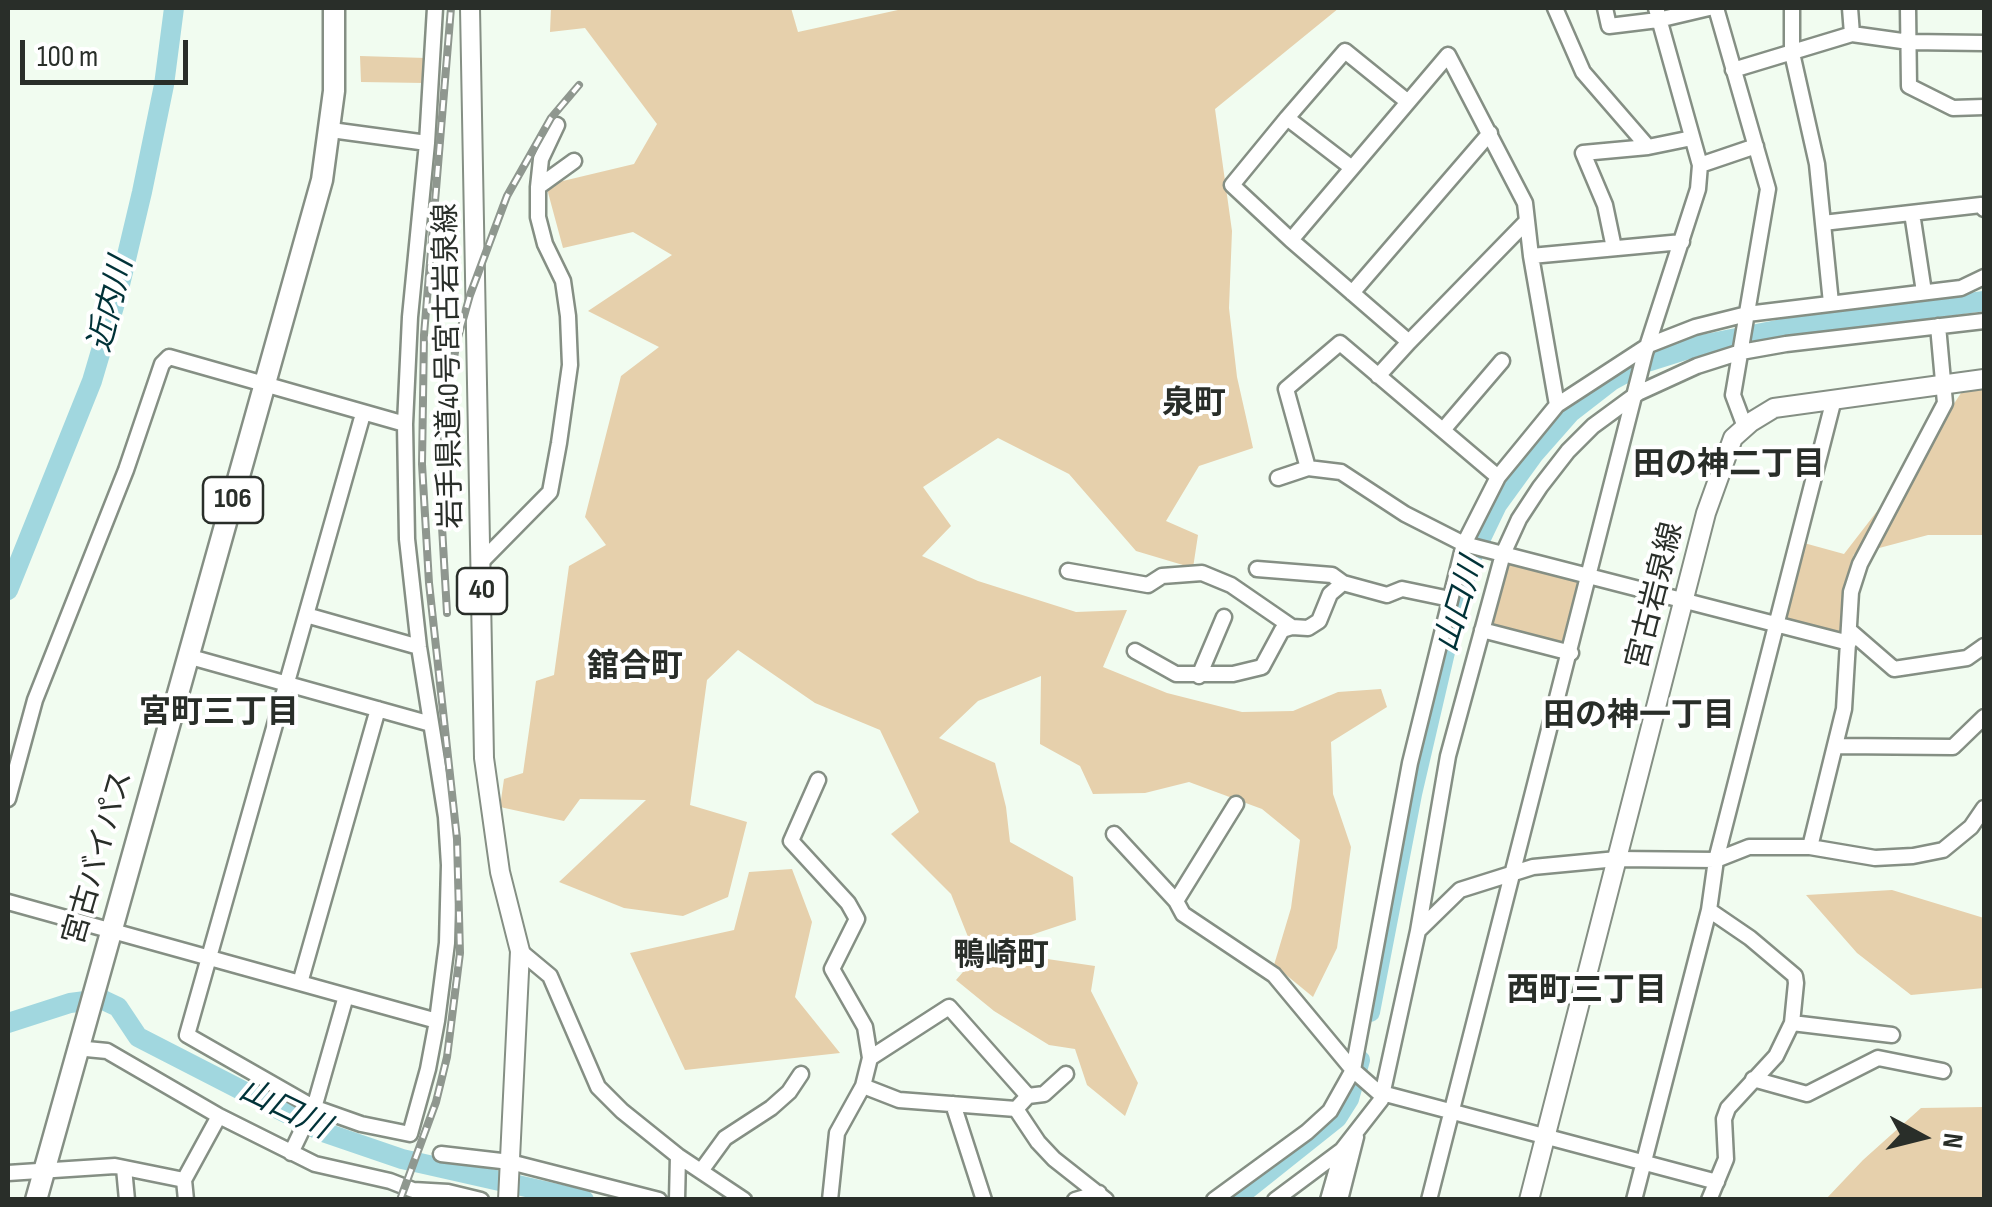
<!DOCTYPE html>
<html>
<head>
<meta charset="utf-8">
<style>
	body { margin:0 }
	#map { position:relative; width:1992px; height:1207px; overflow:hidden; background:#f1fcf0; font-family:"Sofia Sans Condensed",sans-serif }
	canvas { display:block }
	.frame { position:absolute; inset:0; border:10px solid #292e29; pointer-events:none }
	.north { position:absolute; left:1872px; top:1087px; width:100px; height:100px; -webkit-text-stroke:8px #fff; paint-order:stroke; rotate:97deg; font-size:28px; font-weight:700; line-height:40px; text-align:center; color:#292e29 }
	.north::after { content:''; display:block; margin:auto; width:35px; height:45px; background:#292e29; clip-path:polygon(50% 0,100% 100%,50% 72%,0 100%) }
	.scale { position:absolute; left:20px; top:40px; width:168px; height:45px; box-sizing:border-box; border:5px solid #292e29; border-top:0; padding-left:12px; font-size:30px; line-height:35px; white-space:nowrap; color:#292e29; -webkit-text-stroke:8px #fff; paint-order:stroke }
</style>
</head>
<body>
<div id="map">
<canvas width="1992" height="1207"></canvas>
<div class="frame"></div>
<div class="north">N</div>
<div class="scale">100 m</div>
</div>
<script>
const ctx = document.querySelector('canvas').getContext('2d');
ctx.lineJoin = 'round';
function paint(path, color) {
  ctx.fillStyle = color;
  ctx.fill(path, 'evenodd');
}
function poly(rows) {
  const path = new Path2D();
  for (const r of rows) {
    path.moveTo(r[0], r[1]);
    for (let i = 2; i < r.length; i += 2) path.lineTo(r[i], r[i + 1]);
  }
  return path;
}
function strokePath(path, color, width, dash) {
  ctx.strokeStyle = color;
  ctx.lineWidth = width;
  ctx.lineCap = dash ? 'butt' : 'round';
  ctx.setLineDash(dash || []);
  ctx.stroke(path);
}
function write(font, color, halo, rows, align = 'center') {
  ctx.font = font + ' "Sofia Sans Condensed","Noto Sans JP",sans-serif';
  ctx.lineWidth = 8;
  ctx.setLineDash([]);
  ctx.textBaseline = 'middle';
  ctx.strokeStyle = halo;
  ctx.fillStyle = color;
  for (const [text, x, y, turn = 0] of rows) {
    ctx.save();
    ctx.translate(x, y);
    ctx.rotate((+turn || 0) * Math.PI / 180);
    ctx.textAlign = isNaN(turn) ? turn : align;
    if (halo) ctx.strokeText(text, 0, 0);
    ctx.fillText(text, 0, 0);
    ctx.restore();
  }
}
paint(poly([
	[551,8,791,8,798,32,907,8,1339,8,1215,109,1232,231,1229,308,1237,377,1253,448,1199,466,1166,521,1198,535,1193,568,1136,551,1069,474,998,438,923,487,951,526,922,556,978,581,1076,612,1127,610,1103,667,1167,693,1242,712,1293,711,1338,692,1381,689,1387,707,1331,742,1333,794,1351,847,1337,948,1313,997,1274,965,1291,908,1300,840,1262,809,1189,782,1145,793,1093,794,1080,766,1040,744,1041,676,978,701,939,738,995,763,1006,807,1010,842,1073,877,1076,920,1022,938,1020,955,1095,966,1091,991,1138,1083,1125,1116,1087,1085,1075,1049,1049,1045,994,1011,956,980,976,957,951,894,891,834,919,812,880,730,815,703,738,650,707,680,690,805,747,822,728,897,683,916,624,908,559,882,646,800,580,799,564,821,500,807,504,779,523,773,536,681,554,675,569,566,606,545,585,517,621,376,659,347,588,311,672,255,633,232,563,248,546,185,634,164,657,124,585,28,550,32],
	[360,56,426,58,424,83,361,82],
	[1984,389,1984,535,1928,535,1853,555,1857,558,1844,590,1841,636,1783,620,1804,543,1844,554,1919,457,1961,393],
	[1506,559,1584,579,1566,648,1487,627],
	[792,869,812,922,795,997,840,1053,685,1070,630,953,734,930,749,872],
	[1892,890,1984,918,1984,988,1911,995,1857,953,1806,895],
	[1984,1107,1984,1199,1826,1199,1863,1160,1921,1108]
]), '#e6d0ac');
strokePath(poly([
	[8,590,92,381,118,293,142,192,164,85,174,8],
	[1370,1012,1412,794,1449,635,1472,557,1497,505,1534,454,1571,412,1611,381,1644,363,1701,345,1782,329,1984,301],
	[8,1023,70,1003,101,999,118,1007,138,1037,323,1132,402,1159,584,1200],
	[1234,1200,1337,1118,1349,1099,1360,1060]
]), '#a1d7df', 20);
const minor = poly([
	[1555,8,1583,72,1648,147],
	[1605,8,1609,26,1658,20,1709,8],
	[1716,8,1768,189,1733,395,1745,427],
	[1792,8,1792,53,1817,164,1831,303],
	[1850,8,1852,34],
	[1908,8,1909,86,1953,108,1984,107],
	[1733,70,1852,34,1909,42,1984,43],
	[1287,118,1352,168],
	[331,130,427,143],
	[1700,165,1756,146],
	[538,187,574,161],
	[1912,213,1924,292],
	[1823,223,1981,205,1984,209],
	[1291,240,1232,185,1287,118,1345,51,1408,102],
	[1614,248,1605,205,1583,153,1648,147,1692,138],
	[1531,256,1682,242],
	[1352,293,1490,133],
	[1409,342,1526,222],
	[1378,376,1409,342,1291,240,1448,55,1525,203,1531,256,1557,405],
	[363,414,187,1035,313,1107,361,1124,410,1134,428,1069,437,1021,447,943,449,865,446,817,419,647,407,539,405,424,410,317,427,143,435,8],
	[1443,430,1502,361],
	[1308,468,1286,389,1340,343,1498,477],
	[1278,478,1308,468,1341,472,1405,514,1464,544,1849,643],
	[482,561,550,492,559,443,570,365,568,316,563,281,545,244,538,217,538,187,541,159,557,125],
	[1257,569,1332,575,1343,583],
	[1068,571,1148,585,1162,576,1202,573,1231,585,1292,627,1308,628,1319,621,1330,594,1343,583,1387,595,1402,589,1450,599],
	[306,615,419,647],
	[1482,630,1571,653],
	[1849,630,1894,669,1967,658,1984,646],
	[1135,651,1176,674,1233,674,1262,667,1282,630,1292,627],
	[187,656,431,724],
	[1199,676,1224,617],
	[1837,746,1953,747,1984,717],
	[818,780,791,841,848,903,857,919,832,969,865,1027,870,1058],
	[8,799,35,700,126,470,162,364,169,357,405,424],
	[1114,834,1176,901,1183,914,1274,975,1353,1070,1378,1092,1717,1182],
	[1810,847,1844,709,1851,592,1860,564,1945,403,1938,326],
	[1176,901,1236,804],
	[8,902,437,1021],
	[1418,931,1448,756,1503,554,1519,519,1540,487,1568,451,1593,426,1638,393,1697,366,1741,352,1786,344,1984,321],
	[520,951,550,976,598,1087,622,1111,678,1156,744,1200],
	[300,983,378,709],
	[1792,1023,1892,1035],
	[76,1048,107,1051,219,1116,315,1164,390,1181,413,1190,448,1192,481,1200],
	[1753,1079,1807,1094,1878,1058,1943,1071],
	[863,1086,870,1058,949,1007,1028,1096,1016,1109],
	[1028,1096,1044,1094,1066,1074],
	[953,1104,984,1200],
	[291,1153,316,1101,346,996],
	[441,1154,510,1162,659,1200],
	[124,1168,127,1200],
	[701,1171,725,1138,771,1108,789,1092,801,1074],
	[8,1173,115,1166,184,1180],
	[186,1200,184,1180,219,1116],
	[677,1200,678,1156],
	[830,1200,837,1133,863,1086,899,1100,1016,1109,1038,1142,1054,1159,1106,1200],
	[1075,1200,1099,1193],
	[1214,1200,1307,1132,1330,1111,1353,1070,1410,763,1464,544,1498,477,1557,405,1649,345,1695,327,1747,314,1961,288,1984,277],
	[1275,1200,1342,1150,1381,1100,1418,931,1460,890,1533,867,1617,859,1716,860,1749,847,1810,847,1875,858,1913,856,1943,850,1971,827,1984,808],
	[1328,1200,1342,1151],
	[1340,1200,1356,1137],
	[1429,1200,1645,353,1698,189,1700,165,1656,8],
	[1634,1200,1709,910,1716,860,1834,399],
	[1709,1200,1726,1159,1724,1119,1728,1108,1776,1056,1792,1023,1796,983,1795,976,1750,938,1709,910]
]);
const major = poly([
	[470,8,484,758,500,872,520,951,508,1200],
	[1529,1200,1706,513,1733,438,1751,422,1774,408,1984,379]
]);
const highway = poly([
	[36,1200,322,180,334,91,334,8]
]);
strokePath(minor, '#858f84', 19);
strokePath(major, '#858f84', 22);
strokePath(highway, '#858f84', 25);
strokePath(minor, '#fff', 14);
strokePath(major, '#fff', 18);
strokePath(highway, '#fff', 20);
const rail = poly([
	[447,613,440,492,448,391,457,341,470,295,507,196,551,118,579,85],
	[400,1200,436,1102,447,1057,460,953,457,839,429,583,422,464,424,335,451,8]
]);
strokePath(rail, '#8f978f', 8);
strokePath(rail, '#fff', 4, [11]);
for (const [x, y, w] of [
	[233,500,60],
	[482,591,50]
]) {
  const box = new Path2D();
  box.roundRect(x - w / 2, y - 23, w, 46, 8);
  ctx.fillStyle = '#fff';
  ctx.fill(box);
  strokePath(box, '#292e29', 2.5);
}
write('bold 28px', '#292e29', null, [
	["106",233,500],
	["40",482,591]
]);
write('30px', '#292e29', '#fff', [
	["岩手県道40号宮古岩泉線",450,366,-91],
	["宮古岩泉線",1656,596,-76],
	["宮古バイパス",99,858,-74]
]);
write('italic 32px', '#003238', '#fff', [
	["近内川",112,305,-76],
	["山口川",1461,605,-73],
	["山口川",284,1110,26]
]);
write('bold 32px', '#292e29', '#fff', [
	["泉町",1194,405],
	["田の神二丁目",1729,466],
	["舘合町",635,668],
	["宮町三丁目",219,714],
	["田の神一丁目",1639,717],
	["鴨崎町",1001,957],
	["西町三丁目",1587,992]
]);
</script>
</body>
</html>
